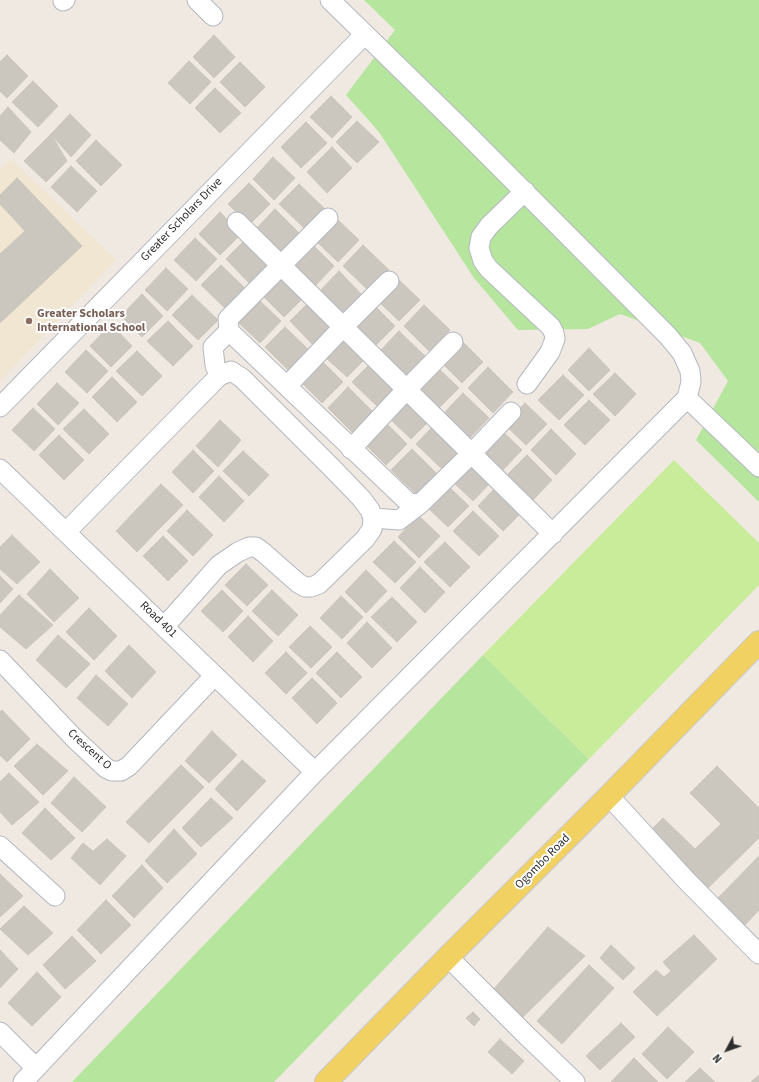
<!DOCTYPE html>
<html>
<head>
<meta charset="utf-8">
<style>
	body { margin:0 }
	#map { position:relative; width:759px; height:1082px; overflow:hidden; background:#efe9e1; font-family:"Source Sans 3",sans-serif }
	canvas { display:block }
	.north { position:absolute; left:707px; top:1030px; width:40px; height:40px; -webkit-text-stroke:3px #fff; paint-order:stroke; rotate:229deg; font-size:11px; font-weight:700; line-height:16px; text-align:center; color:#2e2e2e }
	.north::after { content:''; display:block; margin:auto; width:14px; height:18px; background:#2e2e2e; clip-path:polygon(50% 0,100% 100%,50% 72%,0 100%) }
</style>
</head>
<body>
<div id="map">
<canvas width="759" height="1082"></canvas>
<div class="north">N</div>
</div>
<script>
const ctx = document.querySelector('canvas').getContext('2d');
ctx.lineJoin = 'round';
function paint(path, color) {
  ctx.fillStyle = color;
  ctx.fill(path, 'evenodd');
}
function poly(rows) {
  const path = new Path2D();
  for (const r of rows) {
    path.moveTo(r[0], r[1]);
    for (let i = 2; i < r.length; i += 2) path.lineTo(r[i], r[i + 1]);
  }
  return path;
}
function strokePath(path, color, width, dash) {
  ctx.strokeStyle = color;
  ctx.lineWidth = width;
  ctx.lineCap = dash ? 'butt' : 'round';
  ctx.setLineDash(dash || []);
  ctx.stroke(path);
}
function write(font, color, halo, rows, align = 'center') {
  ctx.font = font + ' "Source Sans 3",sans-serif';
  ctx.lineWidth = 4;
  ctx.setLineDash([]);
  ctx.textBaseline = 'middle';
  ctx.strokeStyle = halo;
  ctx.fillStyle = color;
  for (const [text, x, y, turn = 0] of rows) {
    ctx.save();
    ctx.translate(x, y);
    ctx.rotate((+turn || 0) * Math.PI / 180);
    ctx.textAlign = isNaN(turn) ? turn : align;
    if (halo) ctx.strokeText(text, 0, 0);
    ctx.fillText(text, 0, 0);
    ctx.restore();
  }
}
paint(poly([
	[11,159,116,260,0,381,0,169]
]), '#f0e6d1');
paint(poly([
	[364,0,759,0,759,502,696,440,728,381,700,343,620,314,588,329,518,330,474,278,379,132,346,95,395,30],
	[483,655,589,759,274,1082,72,1082]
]), '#b6e59e');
paint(poly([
	[674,460,759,543,759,585,589,759,483,655]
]), '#c9ec9a');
const building = poly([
	[214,35,235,57,214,78,193,57,214,35],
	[7,55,28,76,7,98,0,91,0,62,7,55],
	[189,61,211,82,190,104,168,83,189,61],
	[240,62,265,87,245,107,220,82,240,62],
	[33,81,58,106,38,127,12,102,33,81],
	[215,88,241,113,220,133,195,108,215,88],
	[331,96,352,117,332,138,310,117,331,96],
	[8,107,31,132,14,153,0,140,0,116,8,107],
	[70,114,91,135,71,157,51,134,70,114],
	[357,121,379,142,357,163,336,142,357,121],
	[306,122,327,143,301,168,281,147,306,122],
	[51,134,67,161,46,182,24,161,51,134],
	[96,140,122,165,101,186,76,161,96,140],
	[332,147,352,168,327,193,307,172,332,147],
	[273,157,295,178,274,200,253,179,273,157],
	[71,166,97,191,77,212,51,187,71,166],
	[17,178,82,246,0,323,0,254,25,231,0,204,0,195,17,178],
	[249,183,270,204,249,225,228,204,249,183],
	[299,184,325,209,305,229,279,204,299,184],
	[275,209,300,234,280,255,255,230,275,209],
	[220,212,241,234,220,255,199,234,220,212],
	[337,219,359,240,338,262,316,241,337,219],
	[195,238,217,259,196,281,174,260,195,238],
	[246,239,271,264,251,285,226,259,246,239],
	[313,245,334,266,313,288,292,266,313,245],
	[363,245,389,270,369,291,343,266,363,245],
	[221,265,247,290,227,310,201,285,221,265],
	[166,268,188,289,167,311,145,290,166,268],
	[339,271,364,297,344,317,319,292,339,271],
	[284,275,305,296,284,317,263,296,284,275],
	[398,279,420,300,399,321,377,300,398,279],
	[142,294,163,316,142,337,121,316,142,294],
	[192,295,218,320,198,340,172,315,192,295],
	[259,300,281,321,260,343,238,322,259,300],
	[310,301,335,326,315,347,290,321,310,301],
	[374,305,395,326,374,347,353,326,374,305],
	[424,305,450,330,429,351,404,326,424,305],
	[168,321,193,346,173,366,147,341,168,321],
	[111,324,132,346,111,367,90,346,111,324],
	[285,327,311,352,290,372,265,347,285,327],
	[399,331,425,356,405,377,379,352,399,331],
	[346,335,368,356,347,377,325,357,346,335],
	[462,341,483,362,462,383,441,362,462,341],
	[589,348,610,370,589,391,568,370,589,348],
	[86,350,108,371,87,393,65,372,86,350],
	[137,351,162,376,142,396,116,371,137,351],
	[322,361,343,382,322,403,301,382,322,361],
	[373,361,398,386,378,407,352,382,373,361],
	[437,367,459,388,438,409,416,388,437,367],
	[488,367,513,392,493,413,468,388,488,367],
	[615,373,636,394,615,416,593,394,615,373],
	[563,375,584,395,559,420,538,400,563,375],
	[112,377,137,402,117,422,92,397,112,377],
	[57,383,79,403,58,425,37,404,57,383],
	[348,387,373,412,353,433,328,408,348,387],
	[463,393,489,418,469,439,443,414,463,393],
	[410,397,432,418,411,439,389,418,410,397],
	[589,400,610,420,585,445,564,425,589,400],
	[525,403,547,424,526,445,504,424,525,403],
	[33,408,55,429,34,451,12,430,33,408],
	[84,409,109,434,89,454,63,429,84,409],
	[220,420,241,440,218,467,196,446,220,420],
	[386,423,407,444,386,465,365,444,386,423],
	[436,423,462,448,442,469,416,444,436,423],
	[500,429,522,450,501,472,479,450,500,429],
	[551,429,576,454,556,475,531,450,551,429],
	[59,435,84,460,64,480,39,455,59,435],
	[412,449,437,474,417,495,391,470,412,449],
	[193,450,214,471,193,493,172,472,193,450],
	[243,451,269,475,249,496,223,471,243,451],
	[527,455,552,480,532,501,506,476,527,455],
	[472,459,493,480,473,501,451,480,472,459],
	[219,476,244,501,224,522,199,497,219,476],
	[161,484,183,505,158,530,137,509,161,484],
	[447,485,469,506,448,527,426,506,447,485],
	[498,485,524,510,503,531,478,506,498,485],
	[137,509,158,530,137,552,116,531,137,509],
	[187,510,213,535,193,556,167,531,187,510],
	[473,511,499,536,479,556,453,531,473,511],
	[418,515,440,536,419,558,398,537,418,515],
	[12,535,40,562,17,584,0,569,0,547,12,535],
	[163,536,188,561,168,581,143,556,163,536],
	[394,541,416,562,395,583,373,562,394,541],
	[445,542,470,567,450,587,424,562,445,542],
	[246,564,268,585,247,606,225,585,246,564],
	[420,567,445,592,425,613,400,588,420,567],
	[50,569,79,598,54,622,27,594,50,569],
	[366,570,387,591,366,613,345,592,366,570],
	[0,576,13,589,0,603,0,576],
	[222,590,243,611,223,632,201,611,222,590],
	[272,590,298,615,278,636,252,611,272,590],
	[19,595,53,625,26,649,0,627,0,615,19,595],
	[341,596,363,617,342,639,320,618,341,596],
	[392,597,417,622,397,642,371,617,392,597],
	[89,608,117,636,94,660,66,632,89,608],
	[248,616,273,641,253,662,228,637,248,616],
	[367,622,392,648,372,668,347,643,367,622],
	[310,626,332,647,311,668,289,647,310,626],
	[58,635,90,664,66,688,36,660,58,635],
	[129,645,156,672,132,698,105,671,129,645],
	[286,652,307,673,286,694,265,673,286,652],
	[337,652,362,677,341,698,316,673,337,652],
	[96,675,128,704,108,726,77,698,96,675],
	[312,678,337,703,317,724,292,698,312,678],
	[2,710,30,739,7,762,0,755,0,712,2,710],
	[212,731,237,755,209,783,185,761,212,731],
	[37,744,68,771,43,795,14,766,37,744],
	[242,760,266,781,237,811,215,789,242,760],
	[181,765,204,787,149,843,126,822,181,765],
	[717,766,759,808,759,838,705,891,648,833,663,818,695,849,721,824,690,793,717,766],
	[9,773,39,802,12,825,0,812,0,782,9,773],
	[74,777,106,807,82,832,51,803,74,777],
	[211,798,233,818,201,847,182,828,211,798],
	[45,808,75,838,51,860,22,833,45,808],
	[174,829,197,854,167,883,145,861,174,829],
	[107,839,126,856,100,885,71,858,83,843,93,851,107,839],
	[759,856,759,910,745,925,718,898,759,856],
	[142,865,163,888,134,918,112,896,142,865],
	[0,874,23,896,0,917,0,874],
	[106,900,131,925,101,954,77,930,106,900],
	[24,906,53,933,28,955,0,929,24,906],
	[548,927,585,956,522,1018,493,990,548,927],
	[694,935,717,959,657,1016,633,992,656,970,664,977,671,971,663,962,694,935],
	[72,936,96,961,65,989,43,965,72,936],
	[611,945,635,968,623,980,600,958,611,945],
	[0,950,18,969,0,988,0,950],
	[589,965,614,988,562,1044,537,1021,589,965],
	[37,972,61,997,32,1026,8,1003,37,972],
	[473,1012,480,1019,474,1026,466,1018,473,1012],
	[621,1023,635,1037,600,1070,586,1056,621,1023],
	[668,1027,694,1052,667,1079,642,1054,668,1027],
	[500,1039,524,1061,512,1074,488,1052,500,1039],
	[634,1058,658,1082,611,1082,634,1058],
	[700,1068,715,1082,685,1082,700,1068],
	[759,1075,759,1082,751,1082,759,1075]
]);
paint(building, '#cbc7bf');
strokePath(building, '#cbc5ba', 1);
const minor = poly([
	[197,0,213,16],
	[63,1,65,0],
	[525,191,489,226,481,237,479,248,483,261,489,269,551,327,554,333,555,339,550,352,527,384],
	[328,218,228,319,229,331,409,503,420,504,471,454,511,412],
	[237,222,553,534],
	[219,376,215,365,213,347,229,331],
	[287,386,343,327,389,281],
	[687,398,759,467],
	[0,407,365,34],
	[351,449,406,390,453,342],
	[0,469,315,772],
	[373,518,399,520,420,504],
	[66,532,219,376,231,371,242,378,332,468,361,498,370,510,373,518,372,529,365,539,319,584,311,587,305,587,298,583,264,553,256,547,249,547,238,552,219,565,165,626],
	[0,660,75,739,106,768,112,771,121,771,129,766,214,676],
	[609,796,686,880,759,954],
	[0,846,55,896],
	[448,957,527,1036,575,1082],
	[0,1032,36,1068],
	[23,1082,315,772,687,398,691,382,690,371,682,353,668,336,460,127,330,0]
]);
const major = poly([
	[326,1082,448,957,609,796,759,642]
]);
strokePath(minor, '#b4b7c1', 21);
strokePath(major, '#c9c9c9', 24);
strokePath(minor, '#fff', 19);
strokePath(major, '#f2d163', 22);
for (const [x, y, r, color] of [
	[29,321,4,"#8d6e63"]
]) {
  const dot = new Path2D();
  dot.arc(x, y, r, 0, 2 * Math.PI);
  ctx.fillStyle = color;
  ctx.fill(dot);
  strokePath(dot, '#fff', 1.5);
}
write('12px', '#2e2e2e', '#fff', [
	["Greater Scholars Drive",182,220,-46],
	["Road 401",158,620,44],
	["Crescent O",89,750,42],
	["Ogombo Road",543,862,-45]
]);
write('bold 12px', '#785e54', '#fff', [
	["Greater Scholars",37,314],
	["International School",37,328]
], 'left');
</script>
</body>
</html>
